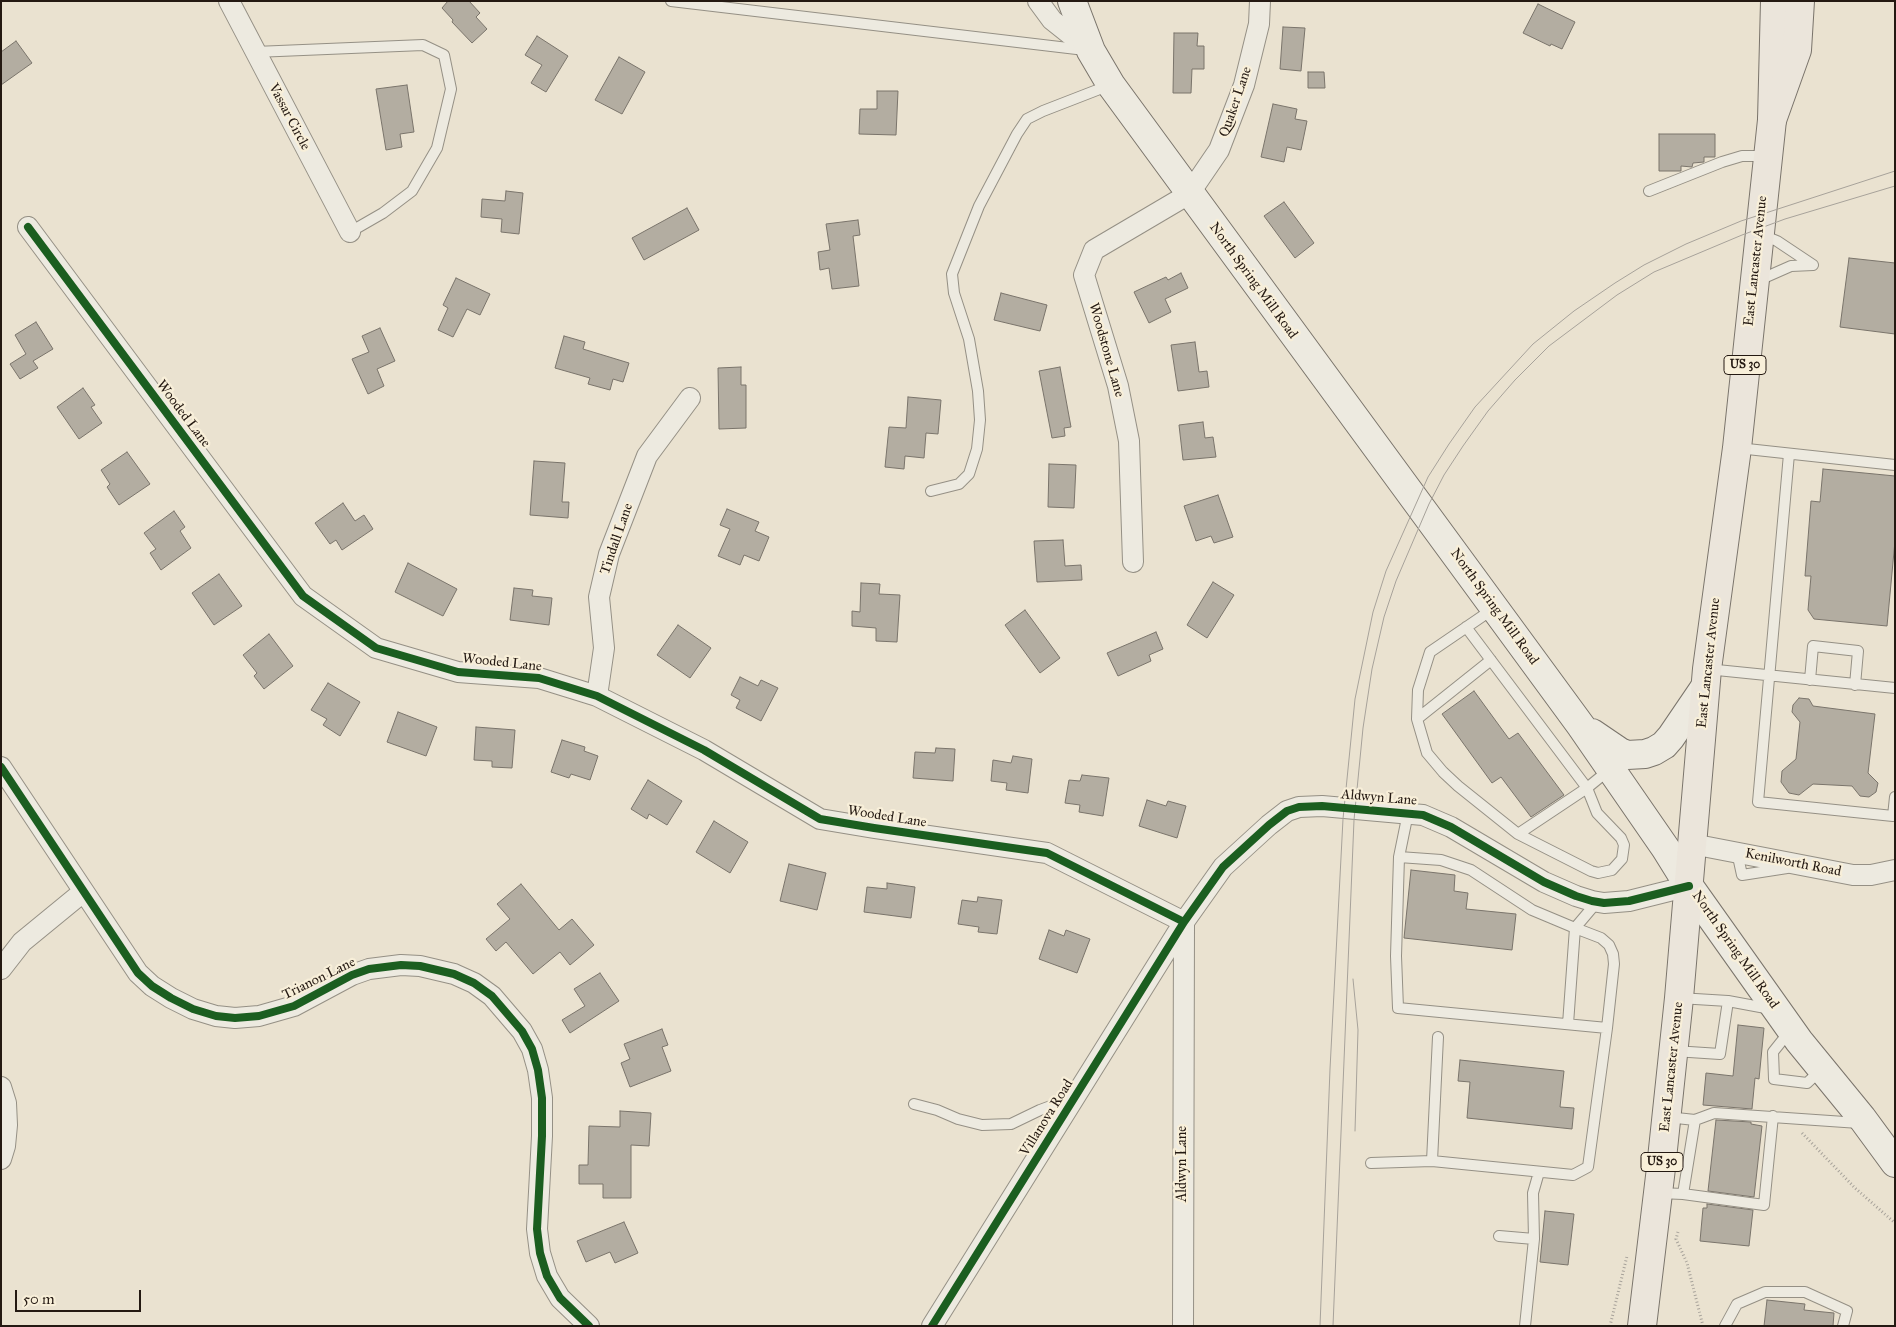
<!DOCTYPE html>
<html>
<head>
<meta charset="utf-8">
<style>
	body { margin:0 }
	#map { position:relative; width:1896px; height:1327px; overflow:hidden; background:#eae2d0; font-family:"IM FELL Great Primer",serif }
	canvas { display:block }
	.frame { position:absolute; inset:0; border:2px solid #241912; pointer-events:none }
	.scale { position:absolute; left:15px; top:1290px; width:126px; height:22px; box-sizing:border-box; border:2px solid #241912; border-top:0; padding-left:6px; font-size:15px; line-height:18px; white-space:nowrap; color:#241912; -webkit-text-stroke:4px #f8efd9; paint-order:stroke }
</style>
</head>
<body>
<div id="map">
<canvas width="1896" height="1327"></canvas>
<div class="frame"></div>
<div class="scale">50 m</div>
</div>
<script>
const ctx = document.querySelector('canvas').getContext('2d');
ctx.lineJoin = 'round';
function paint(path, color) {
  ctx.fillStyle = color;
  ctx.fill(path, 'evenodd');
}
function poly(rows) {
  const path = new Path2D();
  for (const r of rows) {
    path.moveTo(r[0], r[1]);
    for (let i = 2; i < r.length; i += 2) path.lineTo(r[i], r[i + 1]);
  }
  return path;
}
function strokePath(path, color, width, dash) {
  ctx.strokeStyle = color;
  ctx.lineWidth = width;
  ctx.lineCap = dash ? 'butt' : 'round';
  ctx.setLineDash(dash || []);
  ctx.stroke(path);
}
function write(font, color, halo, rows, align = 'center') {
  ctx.font = font + ' "IM FELL Great Primer",serif';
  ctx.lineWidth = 4.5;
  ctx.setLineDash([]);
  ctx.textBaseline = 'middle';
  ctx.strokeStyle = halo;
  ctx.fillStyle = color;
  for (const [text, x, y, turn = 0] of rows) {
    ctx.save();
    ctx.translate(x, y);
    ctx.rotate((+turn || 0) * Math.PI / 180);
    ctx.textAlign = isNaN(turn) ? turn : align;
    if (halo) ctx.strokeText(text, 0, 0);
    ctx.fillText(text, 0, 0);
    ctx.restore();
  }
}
const building = poly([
	[448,1,469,1,480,13,476,17,487,29,472,43,452,22,453,20,442,8,448,1],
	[1538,4,1575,22,1562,49,1551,44,1550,46,1523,33,1538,4],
	[1283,27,1305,28,1301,71,1280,69,1283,27],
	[1174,33,1198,33,1197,46,1204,46,1204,69,1192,69,1191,93,1173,93,1174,33],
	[537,36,568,56,546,92,531,83,542,65,525,55,537,36],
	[16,41,32,63,1,85,1,52,16,41],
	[619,57,645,72,622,114,595,100,619,57],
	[1308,72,1324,72,1325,88,1308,88,1308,72],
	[407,85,414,132,400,134,402,147,386,150,376,89,407,85],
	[877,91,898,91,896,135,859,134,860,109,877,109,877,91],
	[1273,104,1297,109,1295,119,1307,121,1301,150,1287,147,1284,162,1261,157,1273,104],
	[1659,134,1715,134,1715,157,1704,157,1704,162,1693,163,1692,167,1681,166,1681,171,1659,171,1659,134],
	[506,191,523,193,519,234,501,232,502,219,481,217,482,199,505,201,506,191],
	[1284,202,1314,243,1295,258,1264,216,1284,202],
	[687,208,699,230,644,260,632,238,687,208],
	[858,220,860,235,853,236,859,286,832,289,829,268,820,270,818,252,830,250,826,224,858,220],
	[1849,258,1895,263,1895,334,1840,327,1849,258],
	[1181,273,1188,288,1165,299,1171,312,1149,323,1134,292,1166,277,1168,280,1181,273],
	[456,278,490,294,480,315,467,309,453,337,438,330,448,308,443,305,456,278],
	[1001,293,1047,305,1040,331,994,320,1001,293],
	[36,322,53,349,33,361,38,368,20,379,10,364,26,354,15,335,36,322],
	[380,328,395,361,377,369,384,386,368,394,352,359,369,352,362,336,380,328],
	[564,336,585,342,583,349,629,363,623,382,613,379,610,390,588,384,590,378,555,368,564,336],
	[1195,342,1199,372,1207,371,1209,387,1178,391,1171,345,1195,342],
	[741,367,741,385,746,385,746,428,719,429,718,368,741,367],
	[1060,367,1071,427,1064,428,1065,436,1052,438,1039,371,1060,367],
	[83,388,95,405,91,407,102,423,79,439,57,407,83,388],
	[908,397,941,400,938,434,926,433,924,458,905,456,904,469,885,467,889,427,906,428,908,397],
	[1203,422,1205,438,1213,437,1216,457,1183,460,1179,425,1203,422],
	[127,452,150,484,119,505,107,487,110,484,101,470,127,452],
	[534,461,565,463,562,502,569,502,568,518,530,515,534,461],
	[1049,464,1076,465,1074,508,1048,507,1049,464],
	[1823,469,1895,476,1895,541,1887,626,1814,619,1808,610,1811,576,1805,576,1811,501,1820,502,1823,469],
	[1218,495,1233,537,1214,543,1211,536,1196,541,1184,506,1218,495],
	[343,503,355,521,364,515,373,529,342,550,336,540,330,544,315,523,343,503],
	[727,509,759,522,755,531,769,537,759,561,744,555,740,565,718,556,730,529,720,525,727,509],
	[174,511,185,527,180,531,191,548,161,570,150,553,156,549,144,533,174,511],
	[1063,540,1065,566,1081,565,1082,580,1037,582,1034,541,1063,540],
	[408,563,457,589,443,616,395,592,408,563],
	[219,574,242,606,214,625,192,593,219,574],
	[1213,582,1234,595,1207,638,1187,625,1213,582],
	[861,583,880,584,879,594,900,595,897,642,876,641,876,628,852,626,852,611,860,612,861,583],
	[514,588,533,590,532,596,552,598,549,625,510,620,514,588],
	[1025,610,1060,658,1040,673,1005,625,1025,610],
	[678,625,711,648,690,678,657,655,678,625],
	[1156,632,1163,649,1149,655,1151,661,1118,676,1107,653,1156,632],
	[269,634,293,666,264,689,254,676,257,673,243,655,269,634],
	[740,677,758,686,761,680,778,688,761,721,736,708,740,700,731,695,740,677],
	[328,683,360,702,340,736,323,725,327,719,311,710,328,683],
	[1474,691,1509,739,1518,733,1564,795,1531,817,1501,777,1492,783,1442,714,1474,691],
	[1799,698,1809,699,1813,706,1875,714,1868,773,1878,783,1876,792,1869,797,1860,796,1852,786,1813,784,1799,795,1789,793,1781,782,1782,771,1796,759,1800,722,1792,712,1793,705,1799,698],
	[398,712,437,727,426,756,387,742,398,712],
	[476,727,515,730,512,768,492,767,492,761,474,760,476,727],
	[562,740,585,747,584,751,598,756,590,780,571,774,569,778,551,772,562,740],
	[936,748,955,749,953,781,913,778,915,752,935,753,936,748],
	[1013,756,1032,759,1028,793,1006,790,1007,783,991,781,993,760,1011,763,1013,756],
	[1082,775,1109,778,1103,816,1079,812,1080,805,1065,803,1069,780,1080,781,1082,775],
	[648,780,682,801,667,825,649,814,647,819,631,809,648,780],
	[1147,800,1166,806,1168,801,1186,806,1177,838,1139,826,1147,800],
	[714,821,748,842,730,873,696,852,714,821],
	[789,864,826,873,817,910,780,901,789,864],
	[1411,870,1455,875,1454,891,1468,893,1466,909,1516,914,1512,950,1404,938,1411,870],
	[887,883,915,887,911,918,864,912,867,887,887,889,887,883],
	[521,884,559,930,572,919,594,945,570,965,560,952,533,974,506,942,496,951,486,939,510,919,497,904,521,884],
	[978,897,1002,900,997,934,978,932,979,927,958,924,962,900,977,902,978,897],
	[1049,930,1064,936,1066,930,1090,939,1077,973,1039,959,1049,930],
	[600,973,619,1001,570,1033,562,1020,585,1006,574,989,600,973],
	[1738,1025,1764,1028,1759,1079,1755,1078,1752,1109,1703,1105,1706,1073,1733,1076,1738,1025],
	[662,1029,668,1045,662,1047,671,1071,630,1087,621,1063,630,1059,624,1044,662,1029],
	[1460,1060,1564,1071,1560,1107,1574,1108,1572,1129,1467,1118,1470,1082,1458,1081,1460,1060],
	[620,1111,651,1113,649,1146,631,1145,631,1198,603,1198,603,1184,579,1184,579,1165,588,1165,589,1126,620,1127,620,1111],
	[1716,1120,1751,1122,1751,1124,1762,1126,1754,1197,1708,1191,1716,1120],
	[1707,1204,1753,1210,1749,1246,1700,1241,1703,1208,1707,1208,1707,1204],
	[1545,1211,1574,1214,1568,1265,1540,1262,1545,1211],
	[624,1222,638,1253,615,1263,610,1252,586,1262,577,1241,624,1222],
	[1767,1300,1805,1304,1804,1310,1834,1313,1833,1326,1764,1326,1767,1300]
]);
paint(building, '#b3ada1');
strokePath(building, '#7a746b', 1);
const service = poly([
	[671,1,1085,50],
	[255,52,423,45,444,55,451,89,437,148,412,191,383,213,350,232],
	[1649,191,1722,162,1742,156,1766,156],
	[1760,234,1777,241,1813,265],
	[1757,281,1791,266,1813,265],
	[1738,448,1895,465],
	[1789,454,1758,802,1893,816,1895,797],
	[931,491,959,484,969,474,977,449,980,420,978,391,969,339,954,293,952,274,979,206,1017,134,1027,119,1043,111,1110,85],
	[1466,627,1587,788,1597,813,1621,838,1624,845,1622,859,1612,870,1598,873,1591,871,1518,834,1458,786,1443,772,1427,753,1417,719,1418,690,1430,652,1493,609],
	[1707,669,1895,688],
	[1810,680,1813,646,1858,651,1855,685],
	[1417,719,1491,660],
	[1408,813,1399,857,1441,860,1471,870,1532,910,1575,928,1597,902],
	[1518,834,1587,788,1609,770],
	[1737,852,1742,875,1787,868],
	[1399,857,1396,956,1398,1008,1607,1028,1614,964,1613,954,1609,945,1601,938,1575,928,1568,1024],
	[1679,998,1728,1001],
	[1789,1032,1773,1052,1774,1079,1807,1083,1821,1070],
	[1674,1051,1720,1054,1728,1001,1771,1009],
	[914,1104,937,1110,958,1119,982,1125,1011,1124,1040,1110,1072,1098],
	[1667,1117,1695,1120],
	[1432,1161,1438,1037],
	[1371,1163,1432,1161,1573,1175,1588,1167,1607,1028],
	[1659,1193,1683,1194,1764,1205,1773,1116],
	[1683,1194,1695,1120,1714,1113,1859,1123],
	[1499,1236,1534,1239],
	[1525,1326,1534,1239,1533,1193,1539,1172],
	[1725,1326,1737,1304,1765,1292,1805,1292,1847,1311,1843,1326]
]);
const minor = poly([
	[229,1,350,232],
	[1038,1,1052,20,1091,51],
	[28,227,303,596,376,648,458,672,539,678,597,696,704,750,820,819,874,828,1047,853,1184,922],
	[1133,562,1129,441,1118,386,1084,275,1094,250,1189,194,1219,150,1244,85,1259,24,1260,1],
	[597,696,604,648,599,597,609,554,647,456,690,398],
	[1,767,138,973,152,986,171,998,193,1009,216,1016,235,1018,259,1016,294,1006,352,975,369,969,401,965,420,966,454,974,474,983,492,996,522,1031,532,1049,538,1070,542,1098,542,1136,537,1229,540,1253,547,1276,560,1298,589,1326],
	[1692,844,1853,875,1871,875,1895,870],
	[1,969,22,942,83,892],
	[1,1087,6,1103,7,1125,5,1146,1,1159],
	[932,1326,1184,922,1223,867,1269,825,1287,811,1299,807,1322,806,1423,815,1451,827,1544,882,1576,896,1592,901,1604,903,1629,901,1689,886],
	[1183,1326,1184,922]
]);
const secondary = poly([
	[1072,1,1091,51,1111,85,1581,726,1666,849,1689,886,1799,1041,1862,1118,1895,1163],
	[1592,733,1620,752,1627,755,1645,754,1654,751,1664,745,1671,737,1705,687]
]);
const trunk = poly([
	[1642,1326,1661,1168,1679,998,1707,669,1737,448,1772,120,1775,1]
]);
const motorway = poly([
	[1772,120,1797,50,1800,1]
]);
strokePath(service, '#959085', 12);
strokePath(minor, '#959085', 22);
strokePath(secondary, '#7a746b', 30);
strokePath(trunk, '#7a746b', 30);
strokePath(motorway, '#7a746b', 30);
strokePath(poly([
	[1802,1133,1855,1188,1895,1223],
	[1678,1232,1676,1239,1687,1263,1703,1326],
	[1610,1326,1627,1256]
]), '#a7a29a', 3, [1, 2.5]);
strokePath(service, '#edeae0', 10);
strokePath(minor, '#edeae0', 20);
strokePath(secondary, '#edeae0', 28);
strokePath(trunk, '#ebe5db', 28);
strokePath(motorway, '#ebe5db', 28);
strokePath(poly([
	[1353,979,1358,1030,1355,1131],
	[1320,1326,1330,1069,1343,819,1355,699,1373,612,1386,571,1428,477,1449,444,1475,407,1533,344,1574,311,1615,283,1644,265,1686,244,1741,221,1895,171],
	[1333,1326,1354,820,1363,728,1372,669,1384,617,1396,581,1429,504,1444,475,1463,446,1488,411,1515,380,1549,346,1617,295,1654,272,1742,235,1785,219,1895,186]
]), '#a7a29a', 1);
strokePath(poly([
	[28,227,303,596,376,648,458,672,539,678,597,696,704,750,820,819,874,828,1047,853,1184,922],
	[1,767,138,973,152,986,171,998,193,1009,216,1016,235,1018,259,1016,294,1006,352,975,369,969,401,965,420,966,454,974,474,983,492,996,522,1031,532,1049,538,1070,542,1098,542,1136,537,1229,540,1253,547,1276,560,1298,589,1326],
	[932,1326,1184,922,1223,867,1269,825,1287,811,1299,807,1322,806,1423,815,1451,827,1544,882,1576,896,1592,901,1604,903,1629,901,1689,886]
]), '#1b5e20', 8);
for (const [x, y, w] of [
	[1745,365,42],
	[1662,1162,42]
]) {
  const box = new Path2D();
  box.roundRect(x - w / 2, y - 9.5, w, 19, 4);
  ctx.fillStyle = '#f8efd9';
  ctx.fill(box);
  strokePath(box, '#241912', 1);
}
write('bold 12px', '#241912', null, [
	["US 30",1745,365],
	["US 30",1662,1162]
]);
write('14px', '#241912', '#f8efd9', [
	["Quaker Lane",1236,102,-71],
	["Vassar Circle",289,117,62],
	["East Lancaster Avenue",1756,261,-84],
	["North Spring Mill Road",1253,281,54],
	["Woodstone Lane",1106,350,74],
	["Wooded Lane",183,414,53],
	["Tindall Lane",617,539,-71],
	["North Spring Mill Road",1494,607,54],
	["Wooded Lane",502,663,6],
	["East Lancaster Avenue",1709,663,-84],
	["Aldwyn Lane",1379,798,5],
	["Wooded Lane",887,817,9],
	["Kenilworth Road",1793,863,11],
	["North Spring Mill Road",1735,950,55],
	["Trianon Lane",319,979,-26],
	["East Lancaster Avenue",1672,1067,-84],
	["Villanova Road",1047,1118,-58],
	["Aldwyn Lane",1183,1164,-90]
]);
</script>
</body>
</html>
